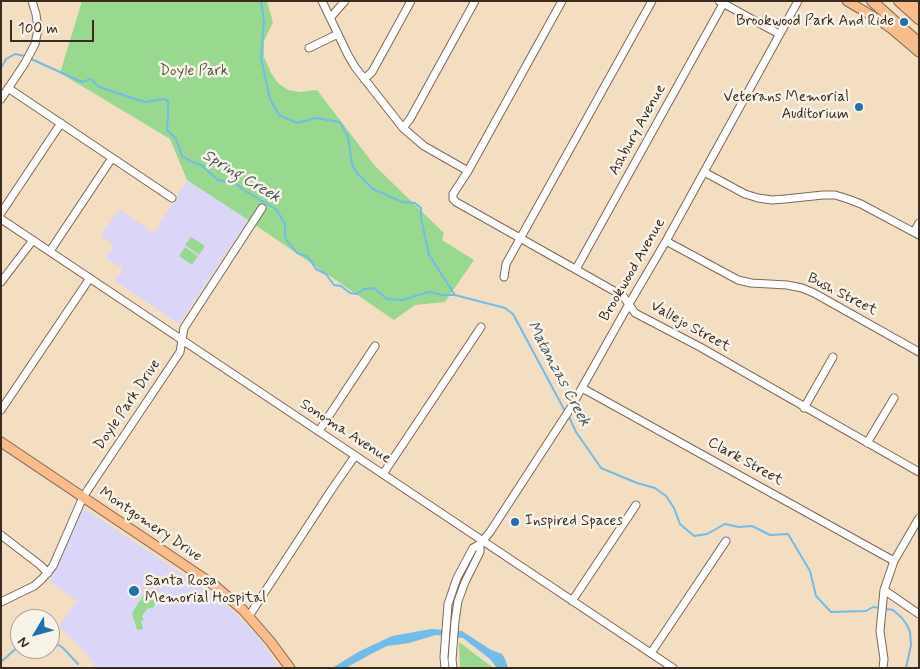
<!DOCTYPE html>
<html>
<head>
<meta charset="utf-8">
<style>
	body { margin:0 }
	#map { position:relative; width:920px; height:669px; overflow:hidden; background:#f4dec1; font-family:Mynerve,sans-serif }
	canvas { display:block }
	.frame { position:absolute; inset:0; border:2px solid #3b2a1e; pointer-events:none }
	.north { position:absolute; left:10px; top:609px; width:50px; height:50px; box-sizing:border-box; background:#f7f3e8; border:1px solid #aca397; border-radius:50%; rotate:233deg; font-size:14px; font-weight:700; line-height:20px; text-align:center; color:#3b2a1e }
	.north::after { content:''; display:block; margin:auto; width:18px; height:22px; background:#1f6fb2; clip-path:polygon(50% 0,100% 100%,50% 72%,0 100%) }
	.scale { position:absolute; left:10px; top:20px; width:84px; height:22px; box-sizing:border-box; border:2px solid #3b2a1e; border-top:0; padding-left:6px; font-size:15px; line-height:18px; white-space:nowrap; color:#3b2a1e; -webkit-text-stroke:4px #f7f3e8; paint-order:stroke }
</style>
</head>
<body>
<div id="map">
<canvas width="920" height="669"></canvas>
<div class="frame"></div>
<div class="north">N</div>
<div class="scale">100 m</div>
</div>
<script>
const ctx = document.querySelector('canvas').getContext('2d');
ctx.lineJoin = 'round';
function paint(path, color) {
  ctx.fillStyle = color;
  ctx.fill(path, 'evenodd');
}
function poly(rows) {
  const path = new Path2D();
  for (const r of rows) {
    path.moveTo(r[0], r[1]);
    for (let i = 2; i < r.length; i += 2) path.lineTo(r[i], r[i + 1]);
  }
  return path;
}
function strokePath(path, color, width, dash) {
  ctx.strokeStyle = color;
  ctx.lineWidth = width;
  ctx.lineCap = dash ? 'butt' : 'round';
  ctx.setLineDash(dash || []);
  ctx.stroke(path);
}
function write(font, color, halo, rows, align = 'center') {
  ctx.font = font + ' Mynerve,sans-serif';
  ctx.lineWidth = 5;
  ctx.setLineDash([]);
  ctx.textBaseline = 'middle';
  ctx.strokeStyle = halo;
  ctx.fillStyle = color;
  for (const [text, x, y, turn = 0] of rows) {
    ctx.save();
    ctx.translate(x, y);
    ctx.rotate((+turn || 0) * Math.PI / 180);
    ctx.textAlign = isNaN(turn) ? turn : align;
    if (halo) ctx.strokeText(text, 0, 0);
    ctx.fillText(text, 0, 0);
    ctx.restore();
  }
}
paint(poly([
	[187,180,248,220,179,324,115,281,123,269,106,258,114,245,101,235,119,209,154,233],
	[85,509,194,582,233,611,256,634,280,668,95,668,88,655,59,626,77,601,50,582,51,572,81,511]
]), '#dbd6f7');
paint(poly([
	[82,1,267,1,273,22,264,41,264,57,271,73,278,83,288,90,300,92,317,90,375,166,444,233,442,240,474,260,445,302,415,305,394,320,248,220,187,180,170,139,60,73],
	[191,237,205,246,199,255,185,245],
	[185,247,198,256,192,265,179,256],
	[148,588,166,600,154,605,154,607,147,609,142,616,144,620,141,621,143,629,137,630,132,613],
	[459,642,492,667,493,668,460,668]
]), '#99d98f');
paint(poly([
	[431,629,462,631,491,650,502,654,505,659,508,668,497,668,490,659,463,638,436,635,409,643,387,646,371,654,346,668,332,668,360,651,392,636]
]), '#70bcea');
strokePath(poly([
	[261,1,264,20,261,58,270,99,279,115,297,123,316,118,340,122,348,137,352,164,356,172,373,189,402,202,415,203,421,208,421,218,429,255,455,295,505,308,513,314,566,413],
	[29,58,82,82,91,79,99,87,145,102,164,99,168,101,168,114,167,130,176,139,182,156,192,162,201,165,218,180,237,184,242,189,276,209,285,224,285,238,297,253,308,257,316,269,326,274,334,285,341,286,350,293,357,294,364,289,374,288,387,299,402,300,429,292,443,295,455,295],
	[1,68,6,59,15,54,25,56],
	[569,417,576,432,601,468,637,483,655,488,666,496,674,508,680,524,694,536,707,534,725,524,739,527,752,526,770,535,788,534,810,571,816,596,831,612,866,611,873,607,893,610,902,618,907,625,910,632,911,645,906,668],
	[50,639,63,648,78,664],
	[1,662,20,645]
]), '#70bcea', 2);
const minor = poly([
	[322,1,348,55,355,67,403,128,424,146,468,171],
	[562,1,468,171,453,194,453,199,456,202,623,296,635,313,700,347,919,472],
	[719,1,779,34],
	[330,18,345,1],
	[309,48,338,34],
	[364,79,372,72,411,1],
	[8,88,172,198],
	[1,99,25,63,35,44,38,29,36,14,32,1],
	[403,128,410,119,475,1],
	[704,172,745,194,758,198,772,200,785,199,823,195,835,195,848,199,861,204,919,235],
	[1,213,61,123],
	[1,219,673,668],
	[914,232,919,223],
	[666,241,738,280,751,283,787,285,802,288,814,293,919,352],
	[50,251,112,158],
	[576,269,723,4],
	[504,277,506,264,652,1],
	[1,282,33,240],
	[582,388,894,561],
	[804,408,833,357],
	[1,410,90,278],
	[319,431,375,346],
	[867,443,894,398],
	[383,474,481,327],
	[1,535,40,565,48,573],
	[884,590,919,614],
	[572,601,636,505],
	[1,602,34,586,42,579,53,566,83,497,180,352,184,328,262,208],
	[249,616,332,489,355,456],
	[651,653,726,541],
	[445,668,444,657,448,604,457,578,473,548,480,544,490,532,570,409,629,304,666,241,798,1],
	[453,668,452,660,455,621,458,601,465,582,480,552,480,544],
	[883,668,884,659,880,631,884,590,894,561,919,518]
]);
const major = poly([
	[847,1,879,20,892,29,919,52],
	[909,1,919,10],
	[1,442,214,585,243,610,270,641,290,668]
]);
const highway = poly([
	[872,1,919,43],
	[899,1,919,19]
]);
strokePath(minor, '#7c6957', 9);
strokePath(major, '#7c6957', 11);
strokePath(highway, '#7c6957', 12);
strokePath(minor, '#fff', 7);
strokePath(major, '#f9bc8a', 9);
strokePath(highway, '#f9bc8a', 10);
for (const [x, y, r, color] of [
	[904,22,5,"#1f6fb2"],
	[859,107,5,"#1f6fb2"],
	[515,522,5,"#1f6fb2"],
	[134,591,6,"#1f6fb2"]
]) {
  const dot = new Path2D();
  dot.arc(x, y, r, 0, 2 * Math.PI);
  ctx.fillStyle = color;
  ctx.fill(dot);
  strokePath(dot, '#f7f3e8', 2);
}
write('15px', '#3b2a1e', '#f7f3e8', [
	["Brookwood Park And Ride",894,22],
	["Veterans Memorial",849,98],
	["Auditorium",849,115],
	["Inspired Spaces",525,522,"left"],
	["Santa Rosa",145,582,"left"],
	["Memorial Hospital",145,599,"left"]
], 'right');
write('15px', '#52563a', '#f7f3e8', [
	["Doyle Park",194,72]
]);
write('15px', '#3b2a1e', '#f7f3e8', [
	["Ashbury Avenue",638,130,-61],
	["Brookwood Avenue",633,270,-60],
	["Bush Street",842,295,27],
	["Vallejo Street",690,327,29],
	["Doyle Park Drive",128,405,-56],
	["Sonoma Avenue",345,432,33],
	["Clark Street",745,462,29],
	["Montgomery Drive",150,525,34]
]);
write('italic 16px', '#4b565b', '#f7f3e8', [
	["Spring Creek",241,177,31],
	["Matanzas Creek",558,374,62]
]);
</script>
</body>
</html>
